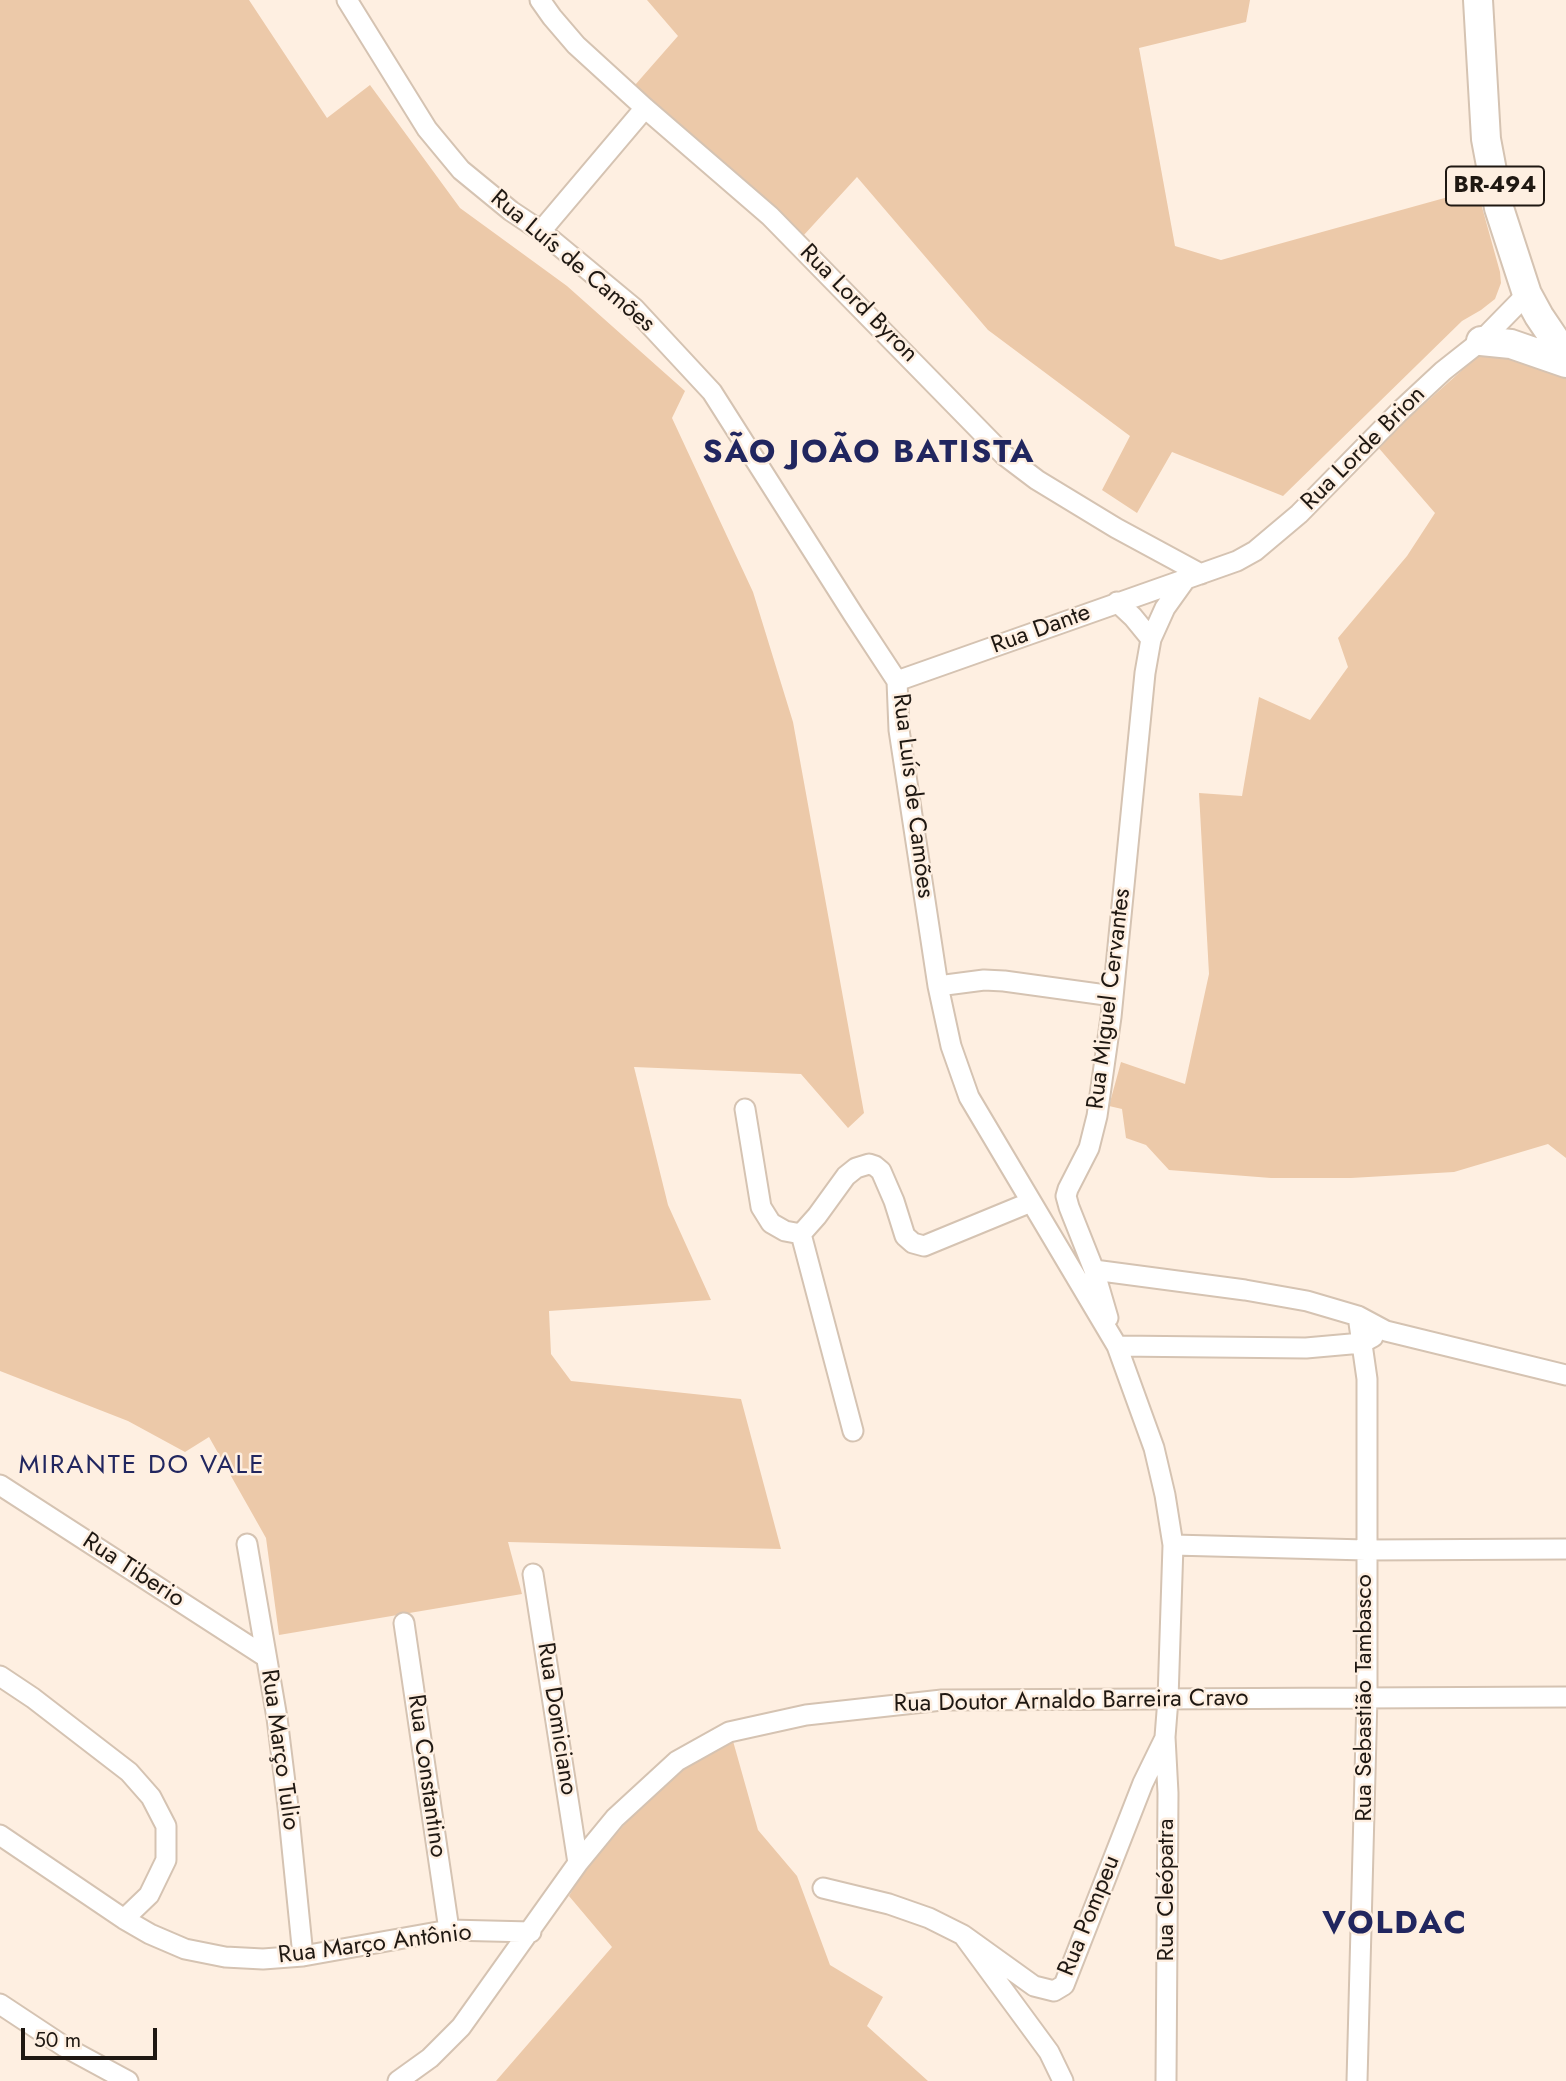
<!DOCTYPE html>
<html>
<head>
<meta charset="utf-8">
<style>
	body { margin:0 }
	#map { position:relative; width:1566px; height:2081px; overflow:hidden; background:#feefe1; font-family:Jost,sans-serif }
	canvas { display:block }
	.scale { position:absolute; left:21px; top:2028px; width:136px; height:32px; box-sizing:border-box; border:4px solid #1f1812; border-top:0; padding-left:9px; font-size:21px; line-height:24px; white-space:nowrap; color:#1f1812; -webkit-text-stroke:5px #feefe1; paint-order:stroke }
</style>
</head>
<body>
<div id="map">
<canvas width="1566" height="2081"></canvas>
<div class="scale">50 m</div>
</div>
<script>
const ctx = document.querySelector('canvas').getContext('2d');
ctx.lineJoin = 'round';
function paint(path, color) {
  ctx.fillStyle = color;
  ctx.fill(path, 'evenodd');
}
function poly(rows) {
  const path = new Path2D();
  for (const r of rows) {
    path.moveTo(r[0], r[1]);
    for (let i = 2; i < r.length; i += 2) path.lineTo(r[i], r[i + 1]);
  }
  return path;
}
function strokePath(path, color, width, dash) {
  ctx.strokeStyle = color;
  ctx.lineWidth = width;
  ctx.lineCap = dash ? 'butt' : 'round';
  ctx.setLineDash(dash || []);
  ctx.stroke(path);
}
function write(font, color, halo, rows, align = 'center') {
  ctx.font = font + ' Jost,sans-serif';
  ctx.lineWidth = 5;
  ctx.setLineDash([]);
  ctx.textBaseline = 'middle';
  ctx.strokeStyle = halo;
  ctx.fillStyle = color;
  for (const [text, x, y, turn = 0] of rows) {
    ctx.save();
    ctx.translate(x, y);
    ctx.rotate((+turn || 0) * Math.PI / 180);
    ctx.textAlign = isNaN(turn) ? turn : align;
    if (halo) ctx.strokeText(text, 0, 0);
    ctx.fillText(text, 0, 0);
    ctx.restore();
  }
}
paint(poly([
	[0,0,249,0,327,118,370,85,460,208,567,286,685,391,672,418,753,592,793,722,864,1113,848,1128,801,1074,634,1067,668,1205,711,1300,549,1311,551,1354,571,1381,741,1399,781,1549,508,1542,522,1594,279,1635,266,1538,209,1437,185,1452,128,1421,0,1371],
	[647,0,1250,0,1246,22,1139,48,1175,246,1221,260,1477,189,1500,272,1501,283,1495,299,1481,310,1462,321,1283,496,1172,452,1137,513,1102,490,1130,436,988,330,857,177,803,236,635,85,678,36],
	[1478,356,1531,360,1566,379,1566,1158,1548,1144,1454,1172,1351,1178,1271,1178,1169,1170,1146,1145,1126,1138,1122,1109,1109,1106,1121,1062,1185,1084,1209,974,1199,793,1242,796,1259,697,1310,720,1348,667,1338,638,1407,556,1435,513,1377,446],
	[733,1741,758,1830,797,1876,830,1965,883,1997,867,2026,928,2081,496,2081,612,1947,569,1896,582,1874,647,1798,691,1763]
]), '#ecc9a9');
const minor = poly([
	[347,0,427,129,461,170,511,211,541,231,634,308,712,392,853,614,897,681,899,730,938,986,951,1046,969,1097,1117,1346,1154,1448,1165,1495,1173,1545,1168,1699,1165,1737,1168,1793,1166,2081],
	[540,0,552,17,576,45,645,108,770,216,1004,455,1037,480,1116,528,1201,574],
	[541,231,645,108],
	[1117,602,1133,617,1151,639],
	[897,681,1237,561,1255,551,1299,514,1400,411,1443,371,1481,341,1527,294],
	[938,986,984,980,1004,981,1113,996],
	[745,1109,761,1207,771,1223,785,1231,801,1234,817,1216,846,1176,856,1168,869,1164,875,1166,881,1171,894,1201,905,1236,913,1243,924,1246,1031,1202],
	[801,1234,853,1431],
	[1094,1270,1245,1290,1307,1301,1358,1316,1386,1331,1566,1375],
	[1108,1318,1094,1270,1069,1207,1066,1196,1068,1189,1089,1148,1097,1116,1111,1017,1145,673,1151,639,1165,608,1185,580],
	[1117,1346,1306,1348,1362,1343,1373,1337],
	[0,1485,266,1657],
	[247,1544,277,1718,288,1807,303,1956],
	[1173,1545,1366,1550,1566,1549],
	[533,1574,578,1863],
	[404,1623,449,1930],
	[0,1676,33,1698,129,1772,151,1797,166,1826,166,1860,149,1895,124,1919],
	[0,1835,124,1919,150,1934,185,1949,225,1957,263,1959,303,1956,449,1930,531,1932],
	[823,1888,889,1904,929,1918,963,1935,1049,2052,1063,2081],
	[963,1935,1034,1986,1054,1991,1064,1985,1143,1783,1164,1740],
	[0,2004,65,2047,128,2081],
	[398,2081,430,2058,461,2027,578,1863,615,1818,677,1761,729,1732,806,1715,942,1700,1566,1697],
	[1357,2081,1367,1697,1367,1379,1358,1316]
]);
const highway = poly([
	[1478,0,1486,139,1499,208,1527,294,1539,316,1566,356],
	[1481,341,1511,344,1566,363]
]);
strokePath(minor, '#d5c3b2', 23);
strokePath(highway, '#d5c3b2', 32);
strokePath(minor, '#fff', 19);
strokePath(highway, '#fff', 28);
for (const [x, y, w] of [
	[1495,186,98]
]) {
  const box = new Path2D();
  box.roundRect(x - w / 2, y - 19.5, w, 39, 5);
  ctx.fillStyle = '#feefe1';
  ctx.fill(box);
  strokePath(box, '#1f1812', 2);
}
write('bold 23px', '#1f1812', null, [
	["BR-494",1495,186]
]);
write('24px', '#1f1812', '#feefe1', [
	["Rua Luís de Camões",572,262,40],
	["Rua Lord Byron",858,304,45],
	["Rua Lorde Brion",1364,449,-45],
	["Rua Dante",1041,630,-20],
	["Rua Luís de Camões",912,796,83],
	["Rua Miguel Cervantes",1110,999,-83],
	["Rua Tiberio",133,1571,33],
	["Rua Sebastião Tambasco",1365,1698,-90],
	["Rua Doutor Arnaldo Barreira Cravo",1071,1702,-1],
	["Rua Domiciano",556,1719,81],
	["Rua Março Tulio",279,1750,82],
	["Rua Constantino",426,1776,82],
	["Rua Cleópatra",1167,1890,-90],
	["Rua Pompeu",1090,1916,-68],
	["Rua Março Antônio",375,1945,-7]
]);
ctx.letterSpacing = '2px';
write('26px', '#21265f', '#feefe1', [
	["MIRANTE DO VALE",142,1467]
]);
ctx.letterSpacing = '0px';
ctx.letterSpacing = '2px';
write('bold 32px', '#21265f', '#feefe1', [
	["SÃO JOÃO BATISTA",869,454],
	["VOLDAC",1395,1925]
]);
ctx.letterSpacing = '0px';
</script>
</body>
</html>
